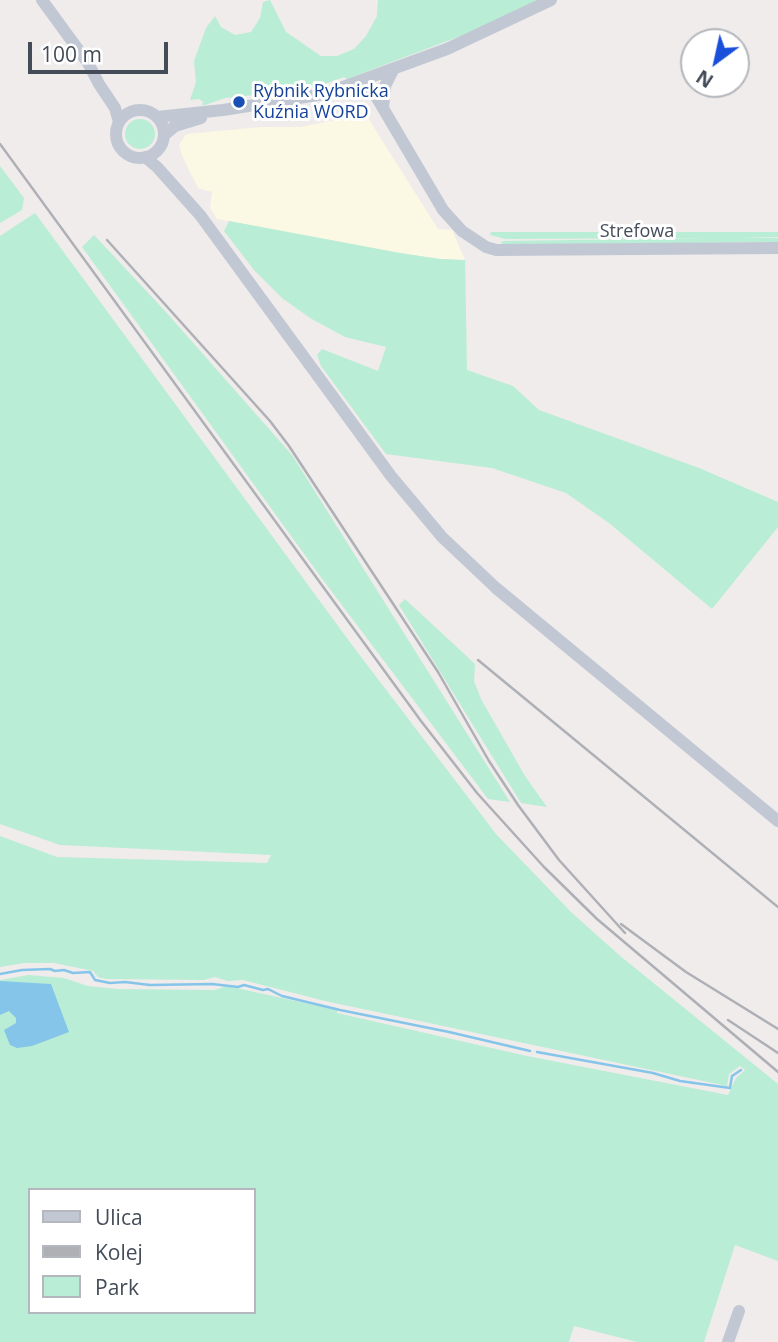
<!DOCTYPE html>
<html>
<head>
<meta charset="utf-8">
<style>
	body { margin:0 }
	#map { position:relative; width:778px; height:1342px; overflow:hidden; background:#efeceb; font-family:"Open Sans",sans-serif }
	canvas { display:block }
	.legend { position:absolute; left:28px; top:1188px; width:228px; height:126px; box-sizing:border-box; background:#fff; border:2px solid #b4b7bd; margin:0; padding:9px 12px; list-style:none; font-size:21px; color:#444c59 }
	.legend li { display:flex; align-items:center; gap:14px; height:35px }
	.legend b { width:35px; border:2px solid #b4b7bd }
	.north { position:absolute; left:680px; top:28px; width:70px; height:70px; box-sizing:border-box; background:#fff; border:2px solid #b4b7bd; border-radius:50%; rotate:213deg; font-size:19px; font-weight:700; line-height:28px; text-align:center; color:#444c59 }
	.north::after { content:''; display:block; margin:auto; width:24px; height:32px; background:#1a4fda; clip-path:polygon(50% 0,100% 100%,50% 72%,0 100%) }
	.scale { position:absolute; left:28px; top:42px; width:140px; height:32px; box-sizing:border-box; border:4px solid #444c59; border-top:0; padding-left:9px; font-size:21px; line-height:24px; white-space:nowrap; color:#444c59; -webkit-text-stroke:5px #fff; paint-order:stroke }
</style>
</head>
<body>
<div id="map">
<canvas width="778" height="1342"></canvas>
<ul class="legend">
<li><b style="height:9px;background:#c2c8d3"></b>Ulica</li>
<li><b style="height:9px;background:#aeb0b6"></b>Kolej</li>
<li><b style="height:19px;background:#b9edd5"></b>Park</li>
</ul>
<div class="north">N</div>
<div class="scale">100 m</div>
</div>
<script>
const ctx = document.querySelector('canvas').getContext('2d');
ctx.lineJoin = 'round';
function paint(path, color) {
  ctx.fillStyle = color;
  ctx.fill(path, 'evenodd');
}
function poly(rows) {
  const path = new Path2D();
  for (const r of rows) {
    if (r.length === 3) {
      path.moveTo(r[0] + r[2], r[1]);
      path.arc(r[0], r[1], r[2], 0, 2 * Math.PI);
      continue;
    }
    path.moveTo(r[0], r[1]);
    for (let i = 2; i < r.length; i += 2) path.lineTo(r[i], r[i + 1]);
  }
  return path;
}
function strokePath(path, color, width, dash) {
  ctx.strokeStyle = color;
  ctx.lineWidth = width;
  ctx.lineCap = dash ? 'butt' : 'round';
  ctx.setLineDash(dash || []);
  ctx.stroke(path);
}
function write(font, color, halo, rows, align = 'center') {
  ctx.font = font + ' "Open Sans",sans-serif';
  ctx.lineWidth = 6;
  ctx.setLineDash([]);
  ctx.textBaseline = 'middle';
  ctx.strokeStyle = halo;
  ctx.fillStyle = color;
  for (const [text, x, y, turn = 0] of rows) {
    ctx.save();
    ctx.translate(x, y);
    ctx.rotate((+turn || 0) * Math.PI / 180);
    ctx.textAlign = isNaN(turn) ? turn : align;
    if (halo) ctx.strokeText(text, 0, 0);
    ctx.fillText(text, 0, 0);
    ctx.restore();
  }
}
paint(poly([
	[363,110,438,229,452,230,465,260,440,259,400,253,217,219,210,208,212,192,198,188,182,156,179,145,186,134,261,127,301,127,344,118]
]), '#fbf8e3');
paint(poly([
	[270,0,286,32,321,56,337,56,354,49,366,36,377,16,378,0,540,0,463,35,347,79,344,77,314,88,293,91,225,98,205,105,202,105,203,102,199,99,190,100,196,82,194,61,206,28,215,16,221,27,235,35,251,32,260,18,263,2],
	[140,134,15],
	[0,166,24,198,22,210,0,223],
	[35,213,355,649,496,834,571,912,619,955,778,1084,778,1261,735,1245,704,1342,637,1342,574,1326,569,1342,0,1342,0,980,28,975,64,978,88,986,118,989,215,990,227,986,337,1010,337,1013,527,1056,728,1095,736,1078,745,1070,740,1066,729,1074,727,1086,325,1001,243,980,228,981,215,977,204,980,106,979,98,977,93,971,54,963,24,963,0,967,0,836,57,857,267,863,271,855,60,845,0,824,0,236],
	[30,1190,254,1190,254,1312,30,1312],
	[229,221,400,253,440,259,465,260,467,370,513,386,539,410,699,468,778,502,778,527,712,609,609,523,566,493,492,468,386,454,321,366,317,355,322,349,378,371,386,347,345,337,310,318,282,298,254,270,224,231],
	[491,232,778,232,778,237,739,238,778,238,778,242,503,245,501,242,504,241,712,238,506,239,490,235],
	[94,235,165,311,292,455,510,802,488,799,323,580,82,247],
	[405,599,475,664,474,681,481,699,525,776,547,807,521,803,399,605]
]), '#b9edd5');
paint(poly([
	[0,981,51,984,69,1032,32,1046,17,1048,10,1045,4,1030,16,1023,16,1018,9,1011,0,1015]
]), '#86c5ea');
strokePath(poly([
	[0,974,22,970,50,969,55,971,64,970,73,973,90,972,95,980,110,983,125,982,150,985,212,984,238,987,244,985,263,990,268,989,282,996,340,1010,449,1032,530,1051],
	[537,1052,653,1073,680,1081,730,1088,732,1076,741,1070]
]), '#86c5ea', 2.5);
strokePath(poly([
	[42,0,88,63,99,84,115,108,119,122],
	[359,83,368,87,377,98,443,210,462,231,486,247,496,250,778,248],
	[383,108,385,86,393,70],
	[140,134,24],
	[157,117,223,110,324,94,447,49,551,0],
	[164,135,175,126,201,118],
	[145,157,157,167,200,215,391,476,442,537,496,588,778,821],
	[728,1342,739,1311]
]), '#c2c8d3', 12);
strokePath(poly([
	[0,144,421,721,477,793,544,867,597,919,778,1072],
	[107,240,270,421,289,446,438,672,489,761,518,805,559,860,625,933],
	[478,660,778,907],
	[621,924,686,972,778,1029],
	[728,1020,778,1053]
]), '#aeb0b6', 2.5);
for (const [x, y, r, color] of [
	[239,102,7,"#1a4fb4"]
]) {
  const dot = new Path2D();
  dot.arc(x, y, r, 0, 2 * Math.PI);
  ctx.fillStyle = color;
  ctx.fill(dot);
  strokePath(dot, '#fff', 2.5);
}
write('18px', '#164399', '#fff', [
	["Rybnik Rybnicka",253,92],
	["Kuźnia WORD",253,113]
], 'left');
write('18px', '#444c59', '#fff', [
	["Strefowa",637,232]
]);
</script>
</body>
</html>
